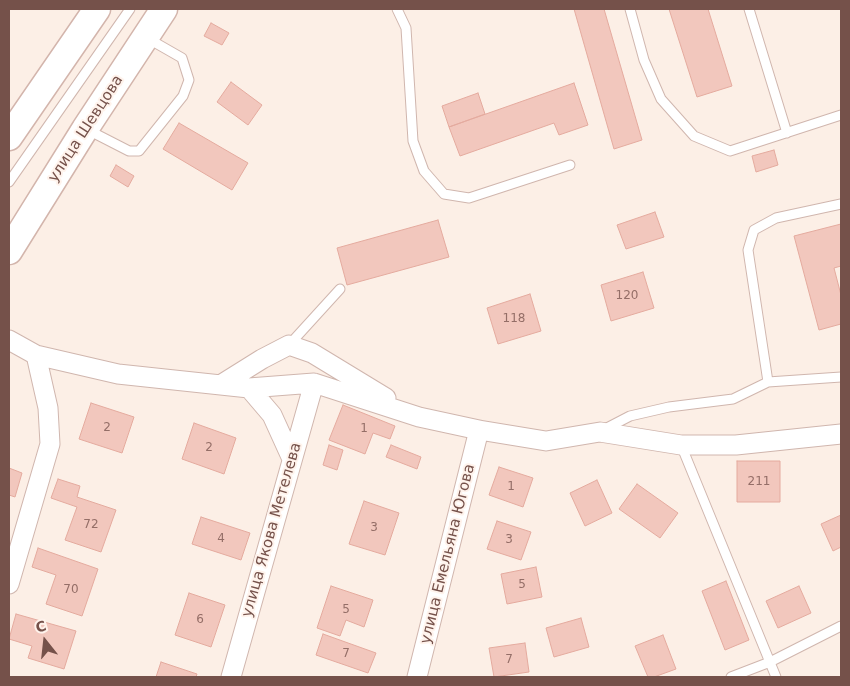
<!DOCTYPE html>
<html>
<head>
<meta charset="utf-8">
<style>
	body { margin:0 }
	#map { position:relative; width:850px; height:686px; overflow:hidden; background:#fcefe6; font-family:"DejaVu Sans",sans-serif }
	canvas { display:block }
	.frame { position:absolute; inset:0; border:10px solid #75514a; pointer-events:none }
	.north { position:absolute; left:20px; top:616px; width:50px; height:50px; -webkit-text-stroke:4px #fff3ec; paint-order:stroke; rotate:344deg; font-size:14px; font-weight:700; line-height:20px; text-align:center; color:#75514a }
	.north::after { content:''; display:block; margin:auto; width:18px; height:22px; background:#75514a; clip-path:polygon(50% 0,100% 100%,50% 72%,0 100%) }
</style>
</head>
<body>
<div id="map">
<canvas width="850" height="686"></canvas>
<div class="frame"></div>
<div class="north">С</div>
</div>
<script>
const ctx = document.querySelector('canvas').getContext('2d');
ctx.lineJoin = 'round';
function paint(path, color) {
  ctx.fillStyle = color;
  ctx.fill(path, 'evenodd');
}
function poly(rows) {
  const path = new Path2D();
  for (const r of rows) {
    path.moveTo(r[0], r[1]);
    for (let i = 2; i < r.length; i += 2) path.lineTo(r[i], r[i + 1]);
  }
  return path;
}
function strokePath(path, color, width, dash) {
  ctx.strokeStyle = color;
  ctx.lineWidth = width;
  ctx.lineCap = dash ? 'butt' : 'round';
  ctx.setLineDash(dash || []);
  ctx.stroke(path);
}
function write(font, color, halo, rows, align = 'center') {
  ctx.font = font + ' "DejaVu Sans",sans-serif';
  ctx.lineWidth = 4;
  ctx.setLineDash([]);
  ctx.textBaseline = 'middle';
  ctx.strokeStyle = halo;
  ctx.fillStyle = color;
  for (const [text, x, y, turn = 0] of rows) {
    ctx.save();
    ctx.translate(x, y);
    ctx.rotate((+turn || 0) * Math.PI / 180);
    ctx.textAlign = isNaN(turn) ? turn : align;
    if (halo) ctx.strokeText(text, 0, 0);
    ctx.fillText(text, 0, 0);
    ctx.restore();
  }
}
const building = poly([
	[574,9,604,9,642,140,614,149,574,9],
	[669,9,708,9,732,86,697,97,669,9],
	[211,23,229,33,222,45,204,36,211,23],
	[231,82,262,105,248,125,217,102,231,82],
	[574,83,588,125,559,135,554,123,460,156,449,127,574,83],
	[478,93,485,114,449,127,442,106,478,93],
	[179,123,248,163,232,190,163,149,179,123],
	[774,150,778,165,756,172,752,156,774,150],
	[116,165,134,176,128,187,110,176,116,165],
	[655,212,664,237,626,249,617,225,655,212],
	[438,220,449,257,347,285,337,248,438,220],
	[841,224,841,266,834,268,841,295,841,324,819,330,794,236,841,224],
	[643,272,654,308,611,321,601,285,643,272],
	[530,294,541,331,498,344,487,308,530,294],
	[91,403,134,417,122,453,79,439,91,403],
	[343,405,395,426,390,439,373,433,365,454,329,440,343,405],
	[194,423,236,438,224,474,182,459,194,423],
	[329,445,343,450,337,470,323,465,329,445],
	[391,445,421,457,417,469,386,457,391,445],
	[737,461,780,461,780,502,737,502,737,461],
	[499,467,533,478,523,507,489,495,499,467],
	[9,468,22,473,15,497,9,495,9,468],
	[58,479,80,486,77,497,116,510,101,552,65,540,77,507,51,498,58,479],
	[597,480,612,513,585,526,570,493,597,480],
	[637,484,678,513,660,538,619,509,637,484],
	[364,501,399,513,385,555,349,544,364,501],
	[841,515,841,547,833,551,821,524,841,515],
	[201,517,250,533,241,560,192,544,201,517],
	[497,521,531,532,521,560,487,549,497,521],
	[38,548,98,569,82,616,46,604,56,575,32,567,38,548],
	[536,567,542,597,507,604,501,574,536,567],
	[726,581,749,640,725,650,702,591,726,581],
	[331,586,373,600,364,627,346,620,340,636,317,628,331,586],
	[799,586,811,613,778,628,766,601,799,586],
	[189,593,225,605,211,647,175,635,189,593],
	[16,614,76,631,64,669,28,658,32,646,9,639,16,614],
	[581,618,589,647,554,657,546,628,581,618],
	[323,634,376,653,368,673,316,655,323,634],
	[663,635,676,669,654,677,648,677,635,646,663,635],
	[525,643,529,672,494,677,489,648,525,643],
	[161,662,197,674,196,677,156,677,161,662]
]);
paint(building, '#f2c7bd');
strokePath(building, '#e4aa9e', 1);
const service = poly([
	[397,9,406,28,413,141,424,171,444,194,469,198,570,165],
	[630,9,644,60,661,99,694,136,730,151,841,115],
	[749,9,787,133],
	[88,130,129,151,139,151,183,96,189,80,182,58,147,38],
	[9,182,130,9],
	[289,345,340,289],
	[768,382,841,377],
	[603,430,630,416,669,407,733,399,768,382,748,250,754,230,776,218,841,204],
	[681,445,776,677],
	[731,677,770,662,841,626]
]);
const minor = poly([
	[9,340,36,355,48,408,50,444,9,584],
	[36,355,118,374,249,388,314,383,419,417,479,430,546,441,600,432,681,445,736,445,841,434],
	[222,384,262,359,289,345,312,353,386,398],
	[249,388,272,415,292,459],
	[231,677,314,383],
	[417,677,479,430]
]);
const secondary = poly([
	[9,137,97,9],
	[9,251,85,129,164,9]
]);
strokePath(service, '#d0b6ae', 11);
strokePath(minor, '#d0b6ae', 21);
strokePath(secondary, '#d3b5ac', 29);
strokePath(service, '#fff', 9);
strokePath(minor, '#fff', 19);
strokePath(secondary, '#fff', 26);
write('12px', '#946e67', null, [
	["120",627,296],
	["118",514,319],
	["2",107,428],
	["1",364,429],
	["2",209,448],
	["211",759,482],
	["1",511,487],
	["72",91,525],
	["3",374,528],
	["4",221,539],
	["3",509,540],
	["5",522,585],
	["70",71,590],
	["5",346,610],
	["6",200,620],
	["7",346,654],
	["7",509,660]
]);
write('15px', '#75514a', '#fff3ec', [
	["улица Шевцова",86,129,-57],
	["улица Якова Метелева",272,530,-74],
	["улица Емельяна Югова",448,554,-76]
]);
</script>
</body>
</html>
